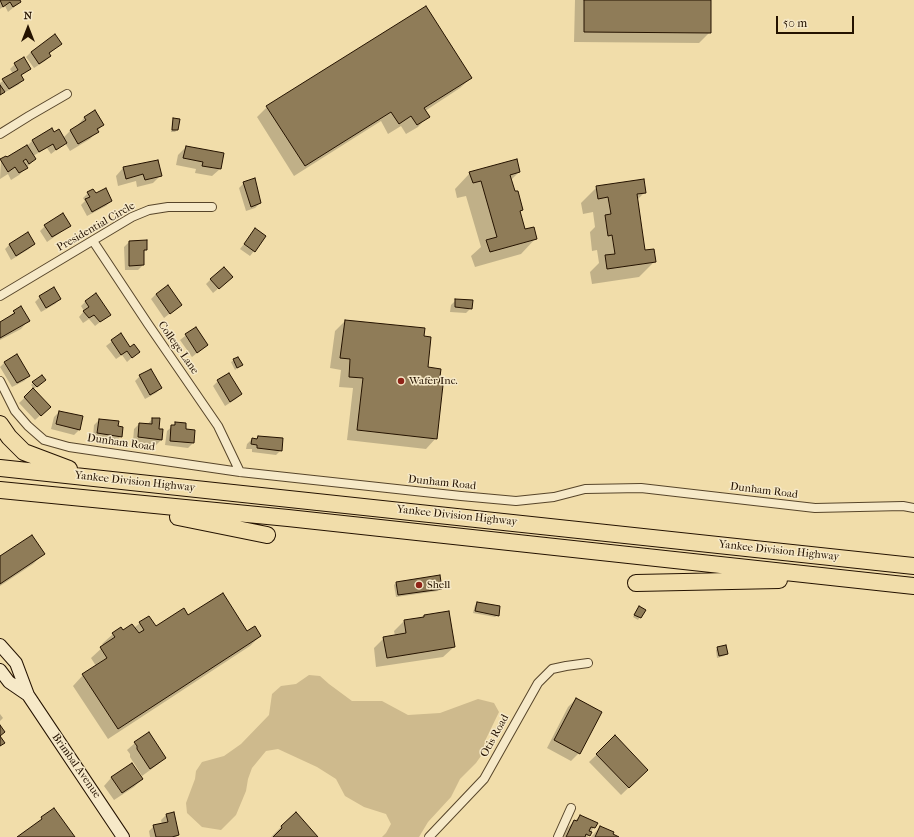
<!DOCTYPE html>
<html>
<head>
<meta charset="utf-8">
<style>
	body { margin:0 }
	#map { position:relative; width:914px; height:837px; overflow:hidden; background:#f1ddaa; font-family:"IM FELL French Canon",serif }
	canvas { display:block }
	.north { position:absolute; left:8px; top:8px; width:40px; height:40px; -webkit-text-stroke:3px #f6e9c8; paint-order:stroke; rotate:0deg; font-size:11px; font-weight:700; line-height:16px; text-align:center; color:#241200 }
	.north::after { content:''; display:block; margin:auto; width:14px; height:18px; background:#241200; clip-path:polygon(50% 0,100% 100%,50% 72%,0 100%) }
	.scale { position:absolute; left:776px; top:16px; width:78px; height:18px; box-sizing:border-box; border:2px solid #241200; border-top:0; padding-left:5px; font-size:12px; line-height:14px; white-space:nowrap; color:#241200; -webkit-text-stroke:3px #f6e9c8; paint-order:stroke }
</style>
</head>
<body>
<div id="map">
<canvas width="914" height="837"></canvas>
<div class="north">N</div>
<div class="scale">50 m</div>
</div>
<script>
const ctx = document.querySelector('canvas').getContext('2d');
ctx.lineJoin = 'round';
function paint(path, color) {
  ctx.fillStyle = color;
  ctx.fill(path, 'evenodd');
}
function poly(rows) {
  const path = new Path2D();
  for (const r of rows) {
    path.moveTo(r[0], r[1]);
    for (let i = 2; i < r.length; i += 2) path.lineTo(r[i], r[i + 1]);
  }
  return path;
}
function strokePath(path, color, width, dash) {
  ctx.strokeStyle = color;
  ctx.lineWidth = width;
  ctx.lineCap = dash ? 'butt' : 'round';
  ctx.setLineDash(dash || []);
  ctx.stroke(path);
}
function write(font, color, halo, rows, align = 'center') {
  ctx.font = font + ' "IM FELL French Canon",serif';
  ctx.lineWidth = 3;
  ctx.setLineDash([]);
  ctx.textBaseline = 'middle';
  ctx.strokeStyle = halo;
  ctx.fillStyle = color;
  for (const [text, x, y, turn = 0] of rows) {
    ctx.save();
    ctx.translate(x, y);
    ctx.rotate((+turn || 0) * Math.PI / 180);
    ctx.textAlign = isNaN(turn) ? turn : align;
    if (halo) ctx.strokeText(text, 0, 0);
    ctx.fillText(text, 0, 0);
    ctx.restore();
  }
}
paint(poly([
	[309,675,320,676,329,684,352,701,382,701,408,715,440,713,478,699,494,703,499,712,485,741,483,753,476,763,460,779,451,797,428,822,419,837,382,837,386,833,391,824,386,814,364,807,345,796,336,779,317,767,278,749,266,751,252,768,248,779,246,791,236,815,221,830,202,827,187,813,186,803,195,779,196,771,202,762,224,756,241,744,269,715,272,694,281,686,296,684]
]), '#ceba8d');
paint(poly([
	[0,0,19,0,20,2,8,12,5,6,0,9],
	[575,0,710,0,710,32,699,43,574,42],
	[60,44,49,54,50,56,45,61,34,68,26,57,31,52],
	[15,64,30,69,21,76,23,80,18,85,0,95,0,83,13,74,10,69],
	[471,78,460,88,425,111,428,116,418,127,406,134,401,126,388,134,381,121,294,176,257,117,267,107],
	[95,112,103,125,90,139,70,151,65,143,51,154,47,148,33,156,35,159,19,175,11,180,8,174,0,179,1,160,6,157,7,158,27,146,32,141,54,134,63,138,70,131,77,126,84,118],
	[174,119,177,130,175,132,171,132,172,121],
	[186,147,220,169,212,176,195,173,196,169,176,165,178,155],
	[139,164,140,165,161,175,153,183,137,187,136,181,118,186,116,176,123,168],
	[519,172,511,180,514,192,522,210,520,212,525,230,536,238,521,254,475,267,471,256,481,247,466,196,457,198,455,189,470,173],
	[244,183,260,203,255,208,246,211,239,188],
	[597,187,645,192,637,200,644,251,655,261,639,277,592,284,590,272,599,263,597,250,592,251,590,232,595,227,593,212,583,214,581,203],
	[88,193,111,201,106,206,87,216,81,205,85,201,83,198],
	[45,226,69,226,64,230,47,242,40,231],
	[255,230,254,251,250,256,240,249],
	[129,242,146,249,143,253,143,265,138,270,125,270,124,247],
	[10,244,34,244,29,249,11,260,5,249],
	[211,279,226,282,213,293,206,284],
	[156,294,181,305,164,318,151,299],
	[40,297,60,299,55,304,41,312,35,302],
	[456,300,471,308,466,313,450,312,451,305],
	[86,301,109,315,95,326,89,319,83,323,79,317,84,311,81,306],
	[14,312,28,321,21,329,0,340,0,323,6,320],
	[345,321,423,337,427,368,438,385,436,438,426,449,347,440,353,388,339,387,341,370,330,368,335,331],
	[195,328,207,345,192,357,180,340],
	[120,335,130,348,138,352,127,362,122,355,116,359,106,346],
	[238,358,241,365,235,370,231,362],
	[5,362,29,376,24,381,12,387,0,367],
	[140,376,161,388,156,393,145,399,135,381],
	[218,381,241,394,236,399,225,406,213,386],
	[42,382,34,389,31,385,33,383],
	[33,390,44,412,35,420,19,403],
	[59,412,79,430,74,435,51,429,54,417],
	[152,419,161,440,156,445,133,442,134,429,139,424,147,425],
	[99,420,117,427,121,436,116,441,93,437,94,425],
	[176,423,185,430,193,443,188,448,165,445,167,431],
	[258,437,281,450,276,455,252,452,252,449,246,449,247,444,252,439,256,439],
	[43,554,33,564,0,586,0,557],
	[439,577,441,588,438,591,396,597,394,585,396,583],
	[477,603,498,615,495,617,473,613,475,605],
	[637,609,644,610,638,620,633,617],
	[424,615,454,647,443,657,376,667,374,648,384,638,395,636,394,631,404,621,421,618],
	[188,616,260,636,250,646,108,739,73,686,83,675,96,666,91,658,104,646,102,644,113,634,121,629,122,631,134,628,140,623,155,628],
	[718,648,727,654,724,656,717,658,716,650],
	[576,699,579,753,571,761,547,748,568,707],
	[0,714,3,718,0,721],
	[615,737,647,770,621,795,589,762],
	[135,743,165,758,157,765,142,776,130,757,130,754,127,750],
	[132,764,142,779,134,787,114,800,104,786,111,778],
	[296,814,317,837,271,837,281,827],
	[166,815,178,835,176,837,150,837,149,831,154,826,162,824,161,820],
	[580,816,596,824,589,835,588,837,562,837,564,831],
	[600,827,611,835,617,837,591,837]
]), '#0003');
const building = poly([
	[0,0,20,0,21,2,13,7,10,2,3,7,0,0],
	[584,0,711,0,711,33,584,32,584,0],
	[426,6,472,78,424,108,430,117,417,125,411,116,399,124,391,112,305,166,266,106,426,6],
	[55,34,62,44,49,53,51,56,39,64,31,52,55,34],
	[24,57,31,69,21,75,24,80,9,89,2,79,18,70,14,63,24,57],
	[0,85,5,92,0,95,0,85],
	[95,110,104,125,97,129,99,132,78,144,70,130,86,120,84,117,95,110],
	[173,118,180,119,178,130,172,130,173,118],
	[52,128,54,132,59,129,67,143,56,150,53,144,39,152,32,140,52,128],
	[27,145,36,159,29,164,26,159,23,161,28,168,19,173,15,167,8,172,0,159,6,156,7,157,27,145],
	[186,146,224,153,221,169,202,166,203,162,183,158,186,146],
	[517,159,520,172,510,175,515,191,518,191,523,210,520,211,525,229,534,227,537,239,490,252,486,240,497,237,481,181,473,183,469,172,517,159],
	[158,160,162,176,145,180,143,174,126,179,123,167,158,160],
	[255,178,261,203,251,207,243,182,255,178],
	[644,179,646,193,637,194,645,250,654,249,656,262,607,269,605,255,615,254,612,235,608,236,605,215,611,214,608,197,598,199,596,186,644,179],
	[106,188,112,201,92,212,85,199,90,197,87,192,93,189,96,193,106,188],
	[63,213,71,226,52,237,44,225,63,213],
	[255,228,266,236,255,252,244,244,255,228],
	[28,232,35,244,16,256,9,244,28,232],
	[147,240,147,250,144,250,144,265,129,266,129,241,147,240],
	[224,267,233,277,219,289,210,279,224,267],
	[168,285,182,305,170,314,156,294,168,285],
	[54,287,61,299,46,308,39,296,54,287],
	[96,293,111,315,100,322,94,315,89,318,83,311,89,307,85,301,96,293],
	[455,299,473,300,472,309,455,307,455,299],
	[21,306,30,321,0,338,0,322,15,313,13,311,21,306],
	[345,320,425,328,424,336,431,337,428,367,441,369,439,384,443,385,437,439,357,430,363,378,349,377,350,359,340,358,345,320],
	[196,327,208,345,197,353,185,334,196,327],
	[121,333,130,347,134,344,140,352,132,358,127,351,121,355,111,340,121,333],
	[17,354,30,376,17,383,4,362,17,354],
	[238,357,243,365,237,368,233,359,238,357],
	[151,369,162,388,150,395,139,375,151,369],
	[229,373,242,394,230,402,217,380,229,373],
	[42,375,46,380,37,387,32,382,42,375],
	[33,388,51,407,41,416,24,397,33,388],
	[59,411,83,416,80,430,56,424,59,411],
	[152,418,160,418,159,429,163,429,162,440,138,437,139,423,152,424,152,418],
	[99,419,119,421,118,426,123,427,122,437,97,433,99,419],
	[175,422,186,423,186,429,195,430,194,443,170,441,171,425,175,425,175,422],
	[258,436,283,438,282,451,257,448,257,445,251,444,252,438,257,439,258,436],
	[32,535,45,554,0,584,0,556,32,535],
	[440,575,442,589,398,595,396,582,440,575],
	[223,593,247,631,255,626,261,636,118,729,82,674,107,658,100,647,115,637,112,633,121,627,123,630,132,624,139,633,144,630,139,622,149,616,156,626,184,608,188,615,223,593],
	[477,602,500,606,499,616,475,611,477,602],
	[639,606,646,610,641,618,634,615,639,606],
	[449,611,455,647,387,658,383,637,406,633,404,620,424,617,424,615,449,611],
	[726,645,728,654,719,656,717,647,726,645],
	[576,698,602,712,580,754,554,740,576,698],
	[0,725,5,732,0,736,5,743,0,746,0,725],
	[149,732,166,758,150,769,137,749,137,746,134,742,149,732],
	[615,735,648,770,629,788,596,754,615,735],
	[132,763,143,779,122,793,111,777,132,763],
	[54,808,75,837,17,837,42,819,41,817,54,808],
	[174,812,179,835,172,837,156,837,153,825,168,822,166,814,174,812],
	[296,812,318,837,273,837,282,828,281,826,296,812],
	[580,815,598,823,595,828,591,827,589,831,592,832,590,836,586,834,585,837,566,837,574,820,577,821,580,815],
	[600,826,614,832,613,834,619,837,595,837,600,826]
]);
paint(building, '#8f7c58');
strokePath(building, '#241200', 1);
const minor = poly([
	[0,134,29,116,67,94],
	[93,241,148,324,218,426,240,472],
	[0,296,132,217,149,210,168,207,212,207],
	[0,381,15,411,28,426,44,440,69,447,240,472,461,496,516,501,554,497,585,489,641,488,815,508,903,506,914,508],
	[429,837,484,779,538,683,552,669,566,666,588,663],
	[558,837,571,808]
]);
const secondary = poly([
	[0,645,16,663,28,695,123,837],
	[0,670,9,682,28,695]
]);
const motorway = poly([
	[0,424,9,437,24,452,69,469],
	[0,468,914,566],
	[0,490,288,518,914,586],
	[178,517,267,535],
	[636,583,779,580]
]);
strokePath(minor, '#57452a', 10);
strokePath(secondary, '#241200', 14);
strokePath(motorway, '#241200', 18);
strokePath(minor, '#f6e9c8', 8);
strokePath(secondary, '#f6e9c8', 12);
strokePath(motorway, '#f1ddaa', 16);
for (const [x, y, r, color] of [
	[401,381,4,"#8f2418"],
	[419,585,4,"#8f2418"]
]) {
  const dot = new Path2D();
  dot.arc(x, y, r, 0, 2 * Math.PI);
  ctx.fillStyle = color;
  ctx.fill(dot);
  strokePath(dot, '#f6e9c8', 1.5);
}
write('11px', '#241200', '#f6e9c8', [
	["Presidential Circle",96,227,-30],
	["College Lane",178,348,55],
	["Dunham Road",121,443,8],
	["Yankee Division Highway",135,482,6],
	["Dunham Road",442,483,6],
	["Dunham Road",764,491,7],
	["Yankee Division Highway",457,516,6],
	["Yankee Division Highway",779,551,6],
	["Otis Road",495,736,-61],
	["Brimbal Avenue",76,766,55]
]);
write('11px', '#241200', '#f6e9c8', [
	["Wafer Inc.",409,381],
	["Shell",427,585]
], 'left');
</script>
</body>
</html>
